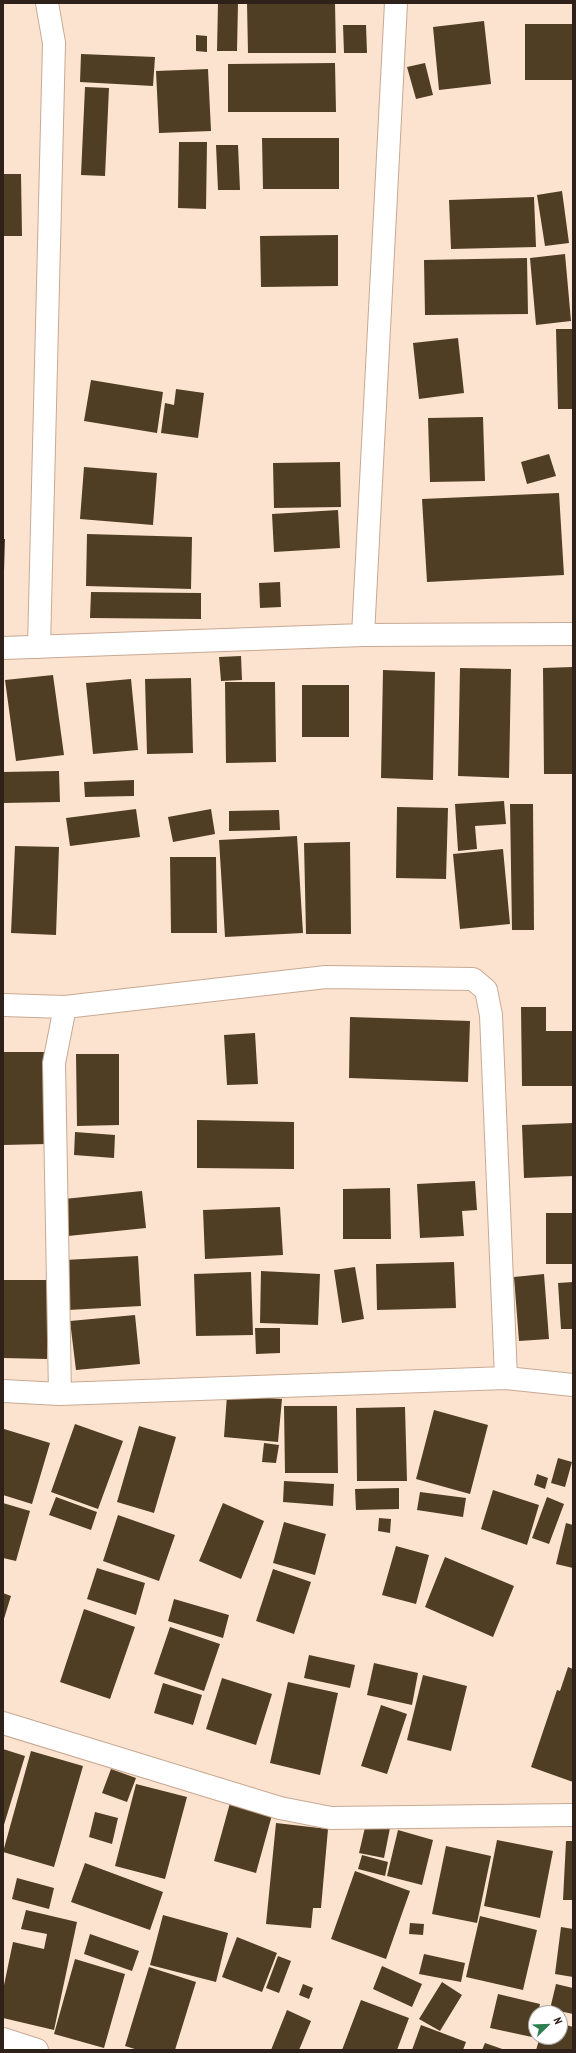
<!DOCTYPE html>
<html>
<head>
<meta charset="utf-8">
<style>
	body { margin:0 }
	#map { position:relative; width:576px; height:2053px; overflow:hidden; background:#fce3d0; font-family:"PT Sans Narrow",sans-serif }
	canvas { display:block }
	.frame { position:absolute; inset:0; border:4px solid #2d2119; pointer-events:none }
	.north { position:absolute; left:528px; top:2005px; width:40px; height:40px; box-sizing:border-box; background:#fff; border:1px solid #aba6a3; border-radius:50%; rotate:67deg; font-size:11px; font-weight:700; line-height:16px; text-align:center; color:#2d2119 }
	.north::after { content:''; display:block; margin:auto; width:14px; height:18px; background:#2d7e50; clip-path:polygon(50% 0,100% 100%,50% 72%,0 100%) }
</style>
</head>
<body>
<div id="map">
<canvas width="576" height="2053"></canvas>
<div class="frame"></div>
<div class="north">N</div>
</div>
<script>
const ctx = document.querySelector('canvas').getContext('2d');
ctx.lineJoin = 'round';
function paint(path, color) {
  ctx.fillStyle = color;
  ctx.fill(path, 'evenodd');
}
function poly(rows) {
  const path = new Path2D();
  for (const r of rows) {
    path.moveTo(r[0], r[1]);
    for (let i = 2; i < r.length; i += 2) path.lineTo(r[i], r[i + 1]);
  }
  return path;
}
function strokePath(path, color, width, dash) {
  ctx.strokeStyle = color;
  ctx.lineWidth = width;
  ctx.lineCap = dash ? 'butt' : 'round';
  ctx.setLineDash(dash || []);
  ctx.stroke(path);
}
paint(poly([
	[218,3,238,3,237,51,217,51],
	[247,3,335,3,336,53,248,53],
	[484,21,491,84,439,90,433,27],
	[525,24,572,24,573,80,525,80],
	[343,25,366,25,367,53,344,53],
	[196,35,207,36,207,52,196,51],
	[81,54,155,57,153,86,80,82],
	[335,63,336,112,228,112,228,64],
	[425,63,433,95,416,99,407,67],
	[208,69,211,131,159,133,156,71],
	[85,87,109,88,105,176,81,175],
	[262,138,339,138,339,189,263,189],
	[179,142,207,142,206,209,178,208],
	[216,145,238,145,240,190,218,190],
	[3,174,21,174,22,236,3,236],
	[562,191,569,243,545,246,537,195],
	[534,197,536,247,451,249,449,200],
	[338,235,338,286,261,287,260,236],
	[565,254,571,321,536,325,530,258],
	[527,258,528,314,425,315,424,260],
	[556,329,573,329,573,409,558,409],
	[458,338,464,393,419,399,413,343],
	[91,380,163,392,157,433,84,421],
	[176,389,204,393,198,438,161,433,165,403,174,405],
	[483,417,485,481,430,482,428,418],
	[549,454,556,476,527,484,521,462],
	[340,462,341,507,274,508,273,463],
	[84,467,157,473,153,525,80,519],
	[559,493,564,575,427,582,422,499],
	[338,510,340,548,274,552,272,514],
	[87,534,192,537,191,589,86,586],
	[3,539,5,539,4,571,3,571],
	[280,582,281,607,260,608,259,583],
	[91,592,201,593,201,619,90,618],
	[241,656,242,680,221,681,219,657],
	[573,667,573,774,544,774,543,668],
	[460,668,511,669,509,778,458,776],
	[383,670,435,672,433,780,381,778],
	[53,675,64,755,16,761,5,680],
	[191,678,193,753,147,754,145,679],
	[131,679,138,750,93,754,86,683],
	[225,682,275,682,276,762,226,763],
	[302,685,349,685,349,737,302,737],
	[59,771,60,802,3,803,3,772],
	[134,780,134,796,85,797,84,782],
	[504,801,506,824,475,826,477,849,458,851,455,804],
	[510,804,533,804,534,930,512,930],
	[397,807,448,808,446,879,396,878],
	[136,809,140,837,70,846,66,818],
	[211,809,215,834,173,842,168,817],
	[279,810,280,830,229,831,229,811],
	[297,836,303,933,225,937,219,840],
	[350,842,351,934,306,934,304,843],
	[15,846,59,847,56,935,11,933],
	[503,849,510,924,460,929,453,854],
	[170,857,216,857,217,933,171,933],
	[521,1007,546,1007,546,1031,573,1031,573,1086,522,1086],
	[350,1017,470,1021,468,1082,349,1078],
	[255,1033,258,1084,227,1085,224,1035],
	[3,1052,45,1052,47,1144,3,1145],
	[76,1054,119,1054,119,1125,77,1126],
	[197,1120,294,1122,294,1169,197,1168],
	[573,1123,573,1176,524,1178,522,1125],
	[75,1132,115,1135,114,1158,74,1155],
	[475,1181,477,1210,462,1211,464,1236,420,1238,417,1184],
	[390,1188,391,1239,343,1239,343,1189],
	[142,1191,146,1228,68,1236,64,1199],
	[280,1207,283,1255,205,1259,203,1210],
	[546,1213,573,1213,573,1264,546,1264],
	[138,1256,141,1306,68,1310,65,1260],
	[454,1262,456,1308,377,1310,376,1264],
	[355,1267,364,1319,342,1323,334,1270],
	[261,1271,320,1274,318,1325,260,1323],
	[251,1272,253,1335,196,1336,194,1274],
	[544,1274,549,1339,519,1341,514,1277],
	[3,1280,48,1280,47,1359,3,1358],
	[573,1282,573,1329,561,1329,558,1283],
	[135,1315,140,1364,76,1370,70,1321],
	[255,1328,280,1328,280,1353,256,1354],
	[227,1395,282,1399,278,1442,224,1437],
	[284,1406,337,1406,338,1473,285,1473],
	[405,1407,407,1481,357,1481,356,1408],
	[434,1410,488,1425,470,1494,416,1479],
	[75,1424,123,1441,98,1509,51,1492],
	[139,1426,176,1437,154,1513,117,1502],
	[4,1429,50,1443,32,1504,3,1495],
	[264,1443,279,1445,276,1463,262,1462],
	[558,1458,572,1462,565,1487,551,1483],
	[537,1474,548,1478,545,1489,534,1485],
	[284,1481,334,1484,333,1506,283,1502],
	[399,1488,399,1509,356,1510,355,1489],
	[493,1490,539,1505,527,1545,481,1529],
	[420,1492,466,1498,463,1517,417,1510],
	[56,1497,97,1512,91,1530,49,1515],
	[547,1497,564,1504,549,1544,532,1538],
	[3,1503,30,1511,16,1561,3,1558],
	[223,1503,264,1521,241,1579,199,1561],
	[118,1515,175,1535,159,1581,103,1561],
	[379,1518,391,1519,390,1533,378,1531],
	[284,1522,326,1534,315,1575,273,1563],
	[566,1523,573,1525,573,1568,556,1564],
	[396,1546,429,1555,416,1604,382,1595],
	[445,1557,514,1586,493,1637,425,1607],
	[97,1568,145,1583,136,1615,87,1599],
	[273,1569,311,1582,294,1634,256,1621],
	[3,1593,11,1596,3,1622],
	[174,1599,229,1615,223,1638,168,1621],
	[84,1609,135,1627,110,1699,60,1682],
	[170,1627,220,1644,204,1691,154,1674],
	[309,1655,355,1665,350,1688,304,1678],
	[374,1663,418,1673,412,1705,367,1695],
	[568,1667,573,1669,573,1782,531,1767,557,1690,560,1691],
	[423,1675,467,1686,451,1751,407,1740],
	[222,1678,272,1694,256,1745,206,1729],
	[288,1682,338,1693,320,1775,270,1763],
	[163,1683,202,1695,193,1725,154,1713],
	[381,1705,407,1714,387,1774,361,1766],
	[3,1749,25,1756,3,1828],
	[31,1751,83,1766,54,1867,3,1852],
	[111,1769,136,1778,127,1802,102,1793],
	[136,1784,187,1797,165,1879,115,1866],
	[230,1803,272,1815,256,1873,214,1861],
	[95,1812,118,1818,112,1844,89,1837],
	[276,1823,328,1829,321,1908,313,1908,311,1928,266,1924],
	[366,1823,390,1828,384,1858,359,1853],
	[398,1830,433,1840,422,1885,387,1876],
	[497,1840,553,1851,540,1918,484,1906],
	[566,1841,573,1841,573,1900,563,1900],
	[446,1846,491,1856,477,1923,432,1914],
	[362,1855,388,1862,385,1876,358,1869],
	[85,1863,163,1892,150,1930,71,1902],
	[355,1871,410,1891,386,1959,331,1939],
	[17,1878,54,1888,49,1909,12,1899],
	[26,1910,77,1922,54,2030,3,2018,3,1990,13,1942,44,1949,47,1934,21,1929],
	[163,1915,228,1933,216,1982,150,1965],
	[480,1916,537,1930,523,1990,466,1977],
	[410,1923,424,1924,423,1935,409,1934],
	[561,1927,573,1929,573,1977,555,1974],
	[90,1934,139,1951,132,1971,84,1954],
	[237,1937,277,1953,262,1992,222,1977],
	[424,1954,465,1963,461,1982,419,1974],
	[278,1956,291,1961,279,1993,266,1988],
	[75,1959,125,1974,104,2048,54,2034],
	[382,1966,422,1984,412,2007,373,1989],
	[149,1967,196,1982,175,2050,138,2050,125,2046],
	[442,1982,462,1995,440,2031,419,2019],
	[303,1984,313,1988,309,1999,299,1995],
	[556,1984,573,1988,573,2014,550,2009],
	[498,1994,540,2004,538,2013,536,2013,532,2037,490,2028],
	[361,2000,409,2018,397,2050,342,2050],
	[287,2010,311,2021,299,2050,271,2050],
	[560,2023,573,2027,573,2050,536,2050,540,2037,560,2037],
	[421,2025,466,2042,463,2050,412,2050],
	[485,2043,505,2050,482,2050]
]), '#4f3e23');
const street = poly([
	[363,635,396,3],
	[39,647,54,43,47,3],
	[3,648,363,635,573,634],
	[3,1005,65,1007,326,977,473,979,486,990,491,1015,506,1378],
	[3,1391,60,1394,506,1378,573,1385],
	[60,1394,54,1063,65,1007],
	[3,1723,280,1808,331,1818,573,1815],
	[3,2039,37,2050]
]);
strokePath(street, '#c8a993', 24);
strokePath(street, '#fff', 22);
</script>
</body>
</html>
